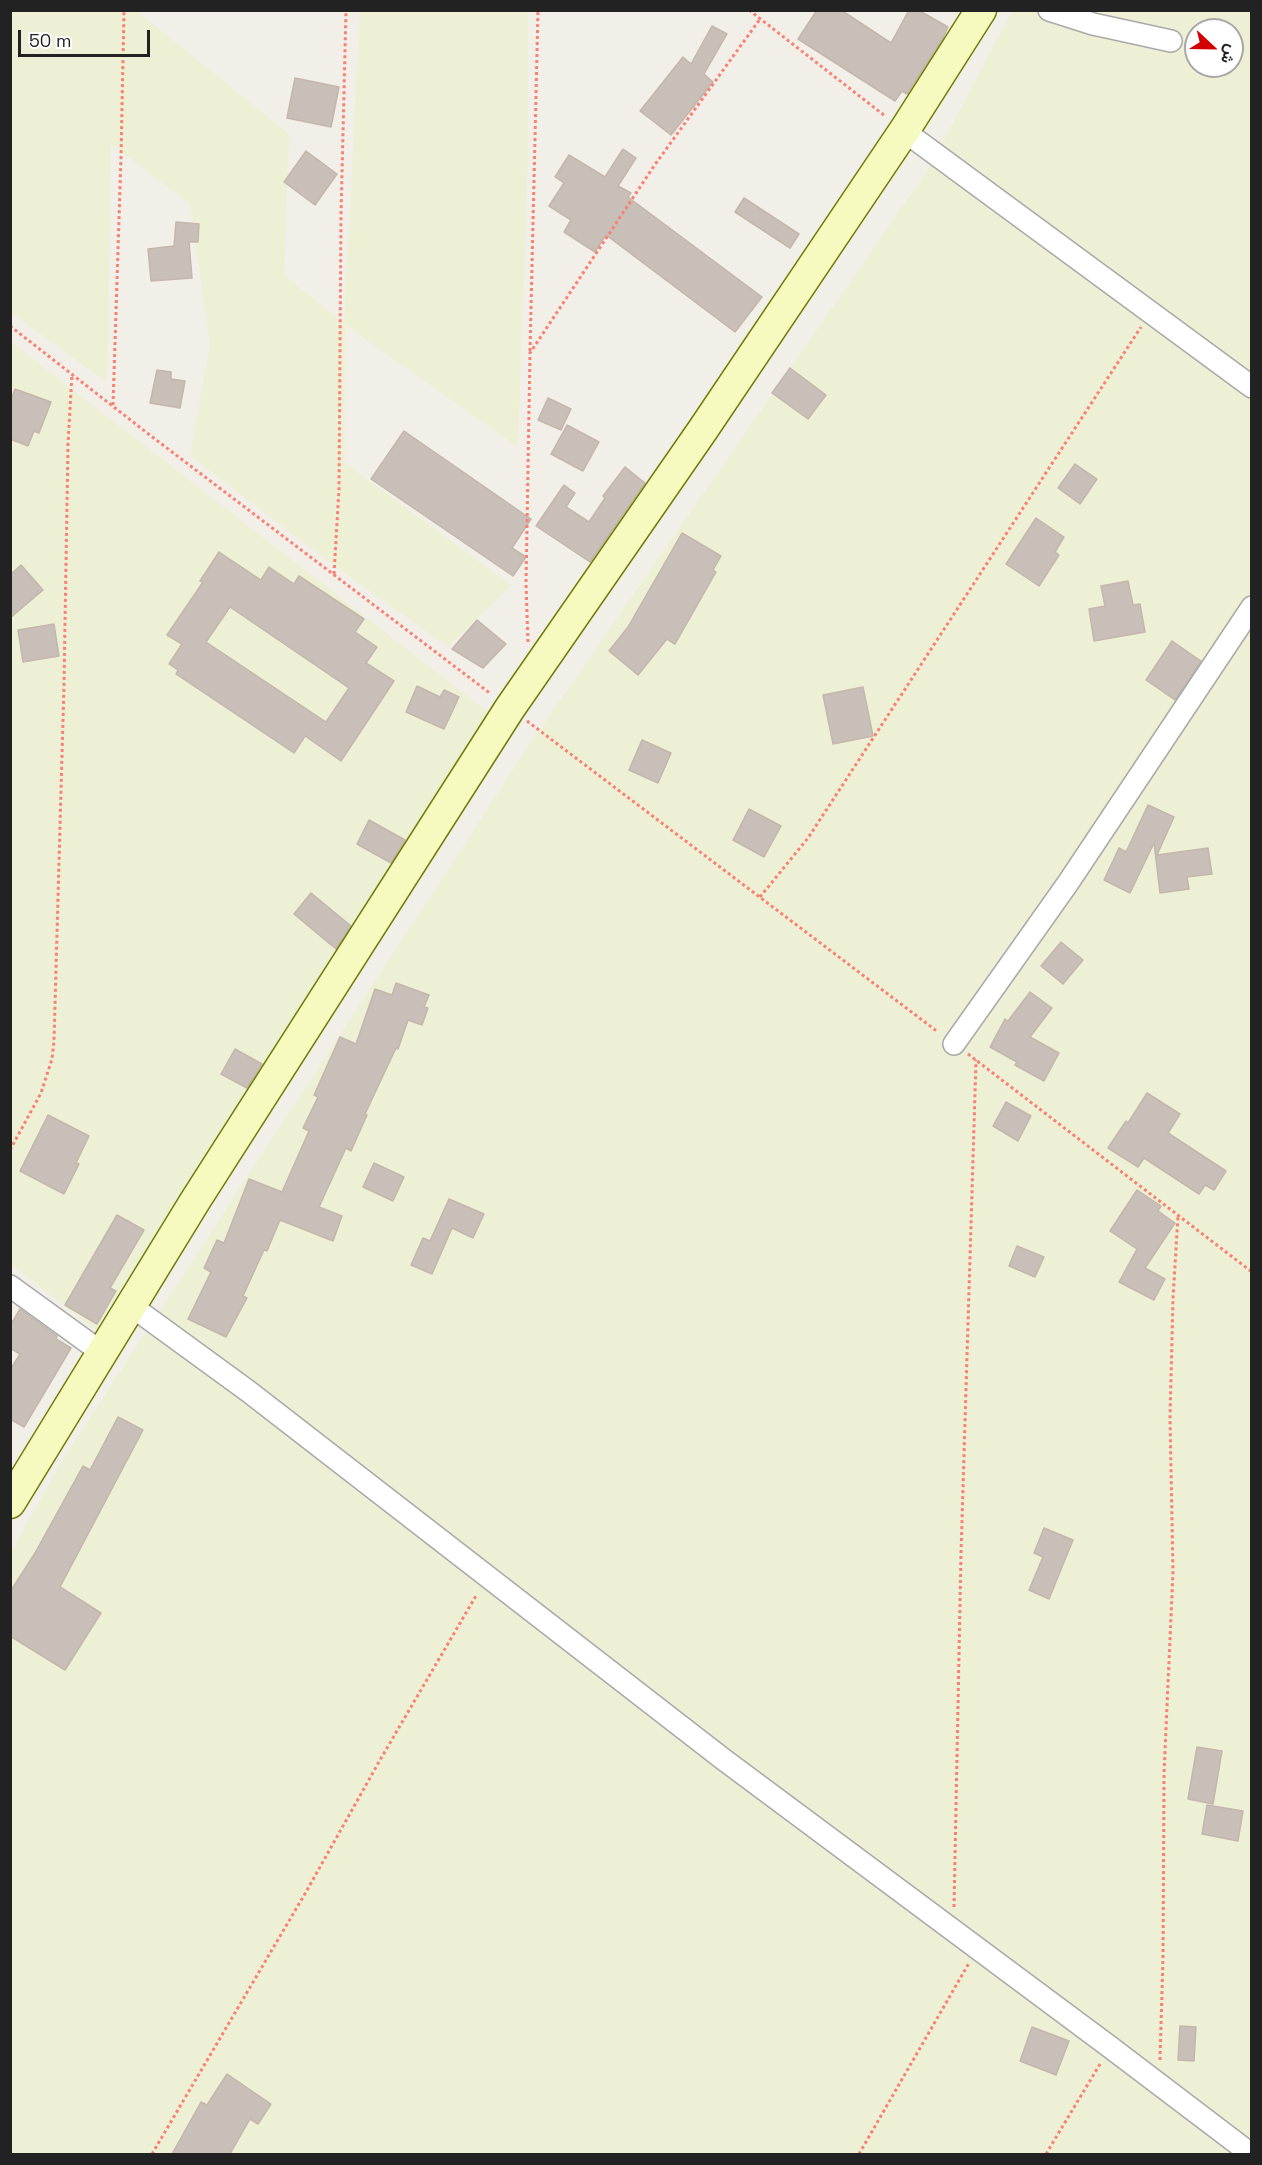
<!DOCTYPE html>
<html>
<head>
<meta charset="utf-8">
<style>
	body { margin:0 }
	#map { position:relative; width:1262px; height:2165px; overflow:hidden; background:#f2efe9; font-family:"Space Grotesk",Vazirmatn,sans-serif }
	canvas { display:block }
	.frame { position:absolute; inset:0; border:12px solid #222; pointer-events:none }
	.north { position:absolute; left:1184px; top:18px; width:60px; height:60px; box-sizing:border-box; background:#fff; border:2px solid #a7a7a7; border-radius:50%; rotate:112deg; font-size:16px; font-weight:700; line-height:24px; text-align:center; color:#222 }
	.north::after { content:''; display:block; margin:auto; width:21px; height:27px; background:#d40000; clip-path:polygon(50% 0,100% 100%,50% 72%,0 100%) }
	.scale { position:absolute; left:18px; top:30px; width:132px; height:27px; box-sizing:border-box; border:3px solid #222; border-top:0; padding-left:8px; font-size:18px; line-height:21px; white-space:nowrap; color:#222; -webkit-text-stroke:4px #fff; paint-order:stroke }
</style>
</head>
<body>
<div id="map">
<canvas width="1262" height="2165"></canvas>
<div class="frame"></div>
<div class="north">ش</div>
<div class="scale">50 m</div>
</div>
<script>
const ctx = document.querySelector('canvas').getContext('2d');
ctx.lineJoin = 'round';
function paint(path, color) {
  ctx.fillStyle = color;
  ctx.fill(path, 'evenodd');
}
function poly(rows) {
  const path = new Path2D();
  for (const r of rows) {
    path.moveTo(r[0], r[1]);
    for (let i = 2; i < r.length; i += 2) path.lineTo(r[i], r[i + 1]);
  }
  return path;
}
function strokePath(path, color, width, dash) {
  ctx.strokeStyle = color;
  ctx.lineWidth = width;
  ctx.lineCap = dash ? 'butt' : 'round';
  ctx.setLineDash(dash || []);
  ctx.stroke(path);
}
paint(poly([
	[11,11,137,11,289,134,284,275,344,323,360,11,528,11,528,159,518,447,345,325,345,463,511,585,448,647,340,570,190,456,210,344,190,204,111,144,107,382,11,313],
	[1012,11,1251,11,1251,2154,11,2154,11,1552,61,1462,533,739,929,168],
	[1196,30,1232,30,1232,66,1196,66],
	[10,341,493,716,95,1330,11,1264]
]), '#eef0d5');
const building = poly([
	[817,10,841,10,891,43,909,10,918,10,948,27,942,40,907,94,902,91,895,101,798,39,817,10],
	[712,26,727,34,704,74,713,82,671,135,640,111,683,57,691,64,712,26],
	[295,78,339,87,331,127,287,118,295,78],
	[623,149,636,158,618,186,631,193,628,197,762,297,735,332,606,235,595,252,564,232,571,220,549,206,564,183,555,177,569,155,605,177,623,149],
	[306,151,337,174,315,205,284,182,306,151],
	[744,198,799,234,790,248,735,212,744,198],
	[176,222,199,224,198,242,189,242,192,278,151,281,148,249,174,246,176,222],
	[790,368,826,395,808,419,772,393,790,368],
	[157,370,171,372,171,379,185,381,180,408,150,403,157,370],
	[15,389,51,402,39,433,34,431,28,446,10,439,10,402,15,389],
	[548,398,571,409,561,430,538,420,548,398],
	[567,425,599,442,583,471,551,454,567,425],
	[404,431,531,519,512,548,526,557,513,576,371,479,404,431],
	[1075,464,1097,479,1080,504,1058,488,1075,464],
	[625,467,645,483,590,562,536,526,564,485,575,493,566,507,589,522,605,498,603,496,625,467],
	[1036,518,1064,537,1055,552,1059,555,1039,586,1006,564,1036,518],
	[682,533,721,556,713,570,716,572,675,644,667,639,638,675,609,651,628,627,682,533],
	[219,552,261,580,269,567,294,584,299,576,364,619,355,632,377,647,366,663,394,681,341,761,305,736,294,753,176,674,178,670,169,664,182,644,167,635,203,582,200,581,219,552],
	[230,607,349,688,326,722,206,642,230,607],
	[21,565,43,590,10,618,10,575,21,565],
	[1128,581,1133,605,1140,604,1145,632,1094,641,1089,609,1105,606,1101,586,1128,581],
	[477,620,506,644,483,668,452,649,477,620],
	[54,624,59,656,23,662,18,630,54,624],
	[1172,641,1201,661,1175,700,1146,680,1172,641],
	[417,686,440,697,444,690,459,697,444,729,406,712,417,686],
	[863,687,873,736,833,744,823,695,863,687],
	[642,740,671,753,658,783,629,770,642,740],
	[1148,805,1174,817,1157,855,1208,848,1212,874,1187,877,1189,889,1160,893,1154,843,1130,893,1104,880,1119,848,1126,852,1148,805],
	[749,809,781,826,764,857,733,840,749,809],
	[369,820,405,840,391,863,357,844,369,820],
	[311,893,351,926,336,949,294,914,311,893],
	[1061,942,1083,960,1063,984,1041,966,1061,942],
	[396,983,429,995,424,1007,428,1008,422,1025,408,1020,398,1049,396,1048,365,1114,367,1115,351,1151,346,1148,319,1207,342,1216,333,1241,280,1220,267,1251,264,1250,243,1296,247,1298,226,1337,188,1319,211,1272,204,1268,217,1240,224,1243,249,1179,282,1192,309,1131,303,1128,318,1097,314,1095,340,1037,356,1044,375,989,392,995,396,983],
	[1030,992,1052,1008,1030,1037,1059,1053,1044,1081,1015,1065,1017,1062,990,1047,1005,1019,1008,1021,1030,992],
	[235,1049,262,1064,247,1088,221,1074,235,1049],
	[1147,1093,1180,1114,1168,1133,1226,1171,1214,1190,1205,1185,1199,1194,1144,1158,1138,1167,1108,1148,1126,1121,1128,1123,1147,1093],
	[1006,1102,1031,1116,1018,1141,993,1126,1006,1102],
	[48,1115,89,1136,76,1163,79,1164,64,1194,20,1171,48,1115],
	[374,1163,404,1177,393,1201,363,1187,374,1163],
	[1137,1190,1161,1206,1158,1211,1175,1223,1145,1268,1165,1279,1154,1300,1119,1282,1137,1249,1110,1231,1137,1190],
	[449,1199,484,1214,473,1238,452,1228,432,1274,411,1265,423,1238,430,1241,449,1199],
	[117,1215,144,1230,110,1288,116,1291,97,1324,65,1305,117,1215],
	[1017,1246,1044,1257,1035,1277,1009,1266,1017,1246],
	[20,1309,57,1336,56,1339,71,1348,24,1427,10,1419,10,1370,20,1354,10,1348,10,1326,20,1309],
	[118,1417,143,1430,60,1587,101,1613,65,1670,10,1636,10,1592,35,1553,83,1466,90,1470,118,1417],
	[1044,1528,1073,1540,1049,1599,1029,1590,1043,1557,1034,1553,1044,1528],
	[1197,1747,1222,1751,1213,1804,1188,1799,1197,1747],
	[1207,1805,1243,1811,1238,1841,1202,1834,1207,1805],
	[1180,2026,1196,2027,1194,2061,1178,2060,1180,2026],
	[1032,2027,1069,2041,1056,2075,1020,2061,1032,2027],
	[227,2074,271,2104,258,2124,250,2119,230,2154,172,2154,201,2102,207,2105,227,2074]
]);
paint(building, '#c7bfb8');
strokePath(building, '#c4b6ab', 1.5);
const minor = poly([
	[1049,10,1093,24,1171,41],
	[904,131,1252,387],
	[954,1044,1068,883,1252,607],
	[10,1286,101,1352],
	[130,1305,248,1391,723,1759,1110,2047,1251,2154]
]);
const secondary = poly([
	[10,1503,195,1201,510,708,702,431,904,131,981,10]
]);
strokePath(minor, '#a9a9a9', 24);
strokePath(secondary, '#707d05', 33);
strokePath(poly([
	[749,10,885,116],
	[10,326,151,436,491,694],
	[530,351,538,10],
	[113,405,121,157,124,10],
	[334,574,339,489,341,215,346,10],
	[528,642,526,584,530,353,654,166,760,19],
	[527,721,938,1032],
	[760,897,808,838,1141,327],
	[968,1054,1252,1272],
	[10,1150,41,1093,52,1059,54,1041,64,684,68,444,72,374],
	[954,1907,961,1554,976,1060],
	[1160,2060,1163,1958,1164,1774,1173,1572,1170,1418,1173,1299,1178,1216],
	[152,2154,306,1892,380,1760,477,1594],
	[859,2154,969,1963],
	[1046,2154,1100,2064]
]), '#fa8072', 3, [3, 3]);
strokePath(minor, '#fff', 21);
strokePath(secondary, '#f7fabf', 30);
</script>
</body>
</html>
